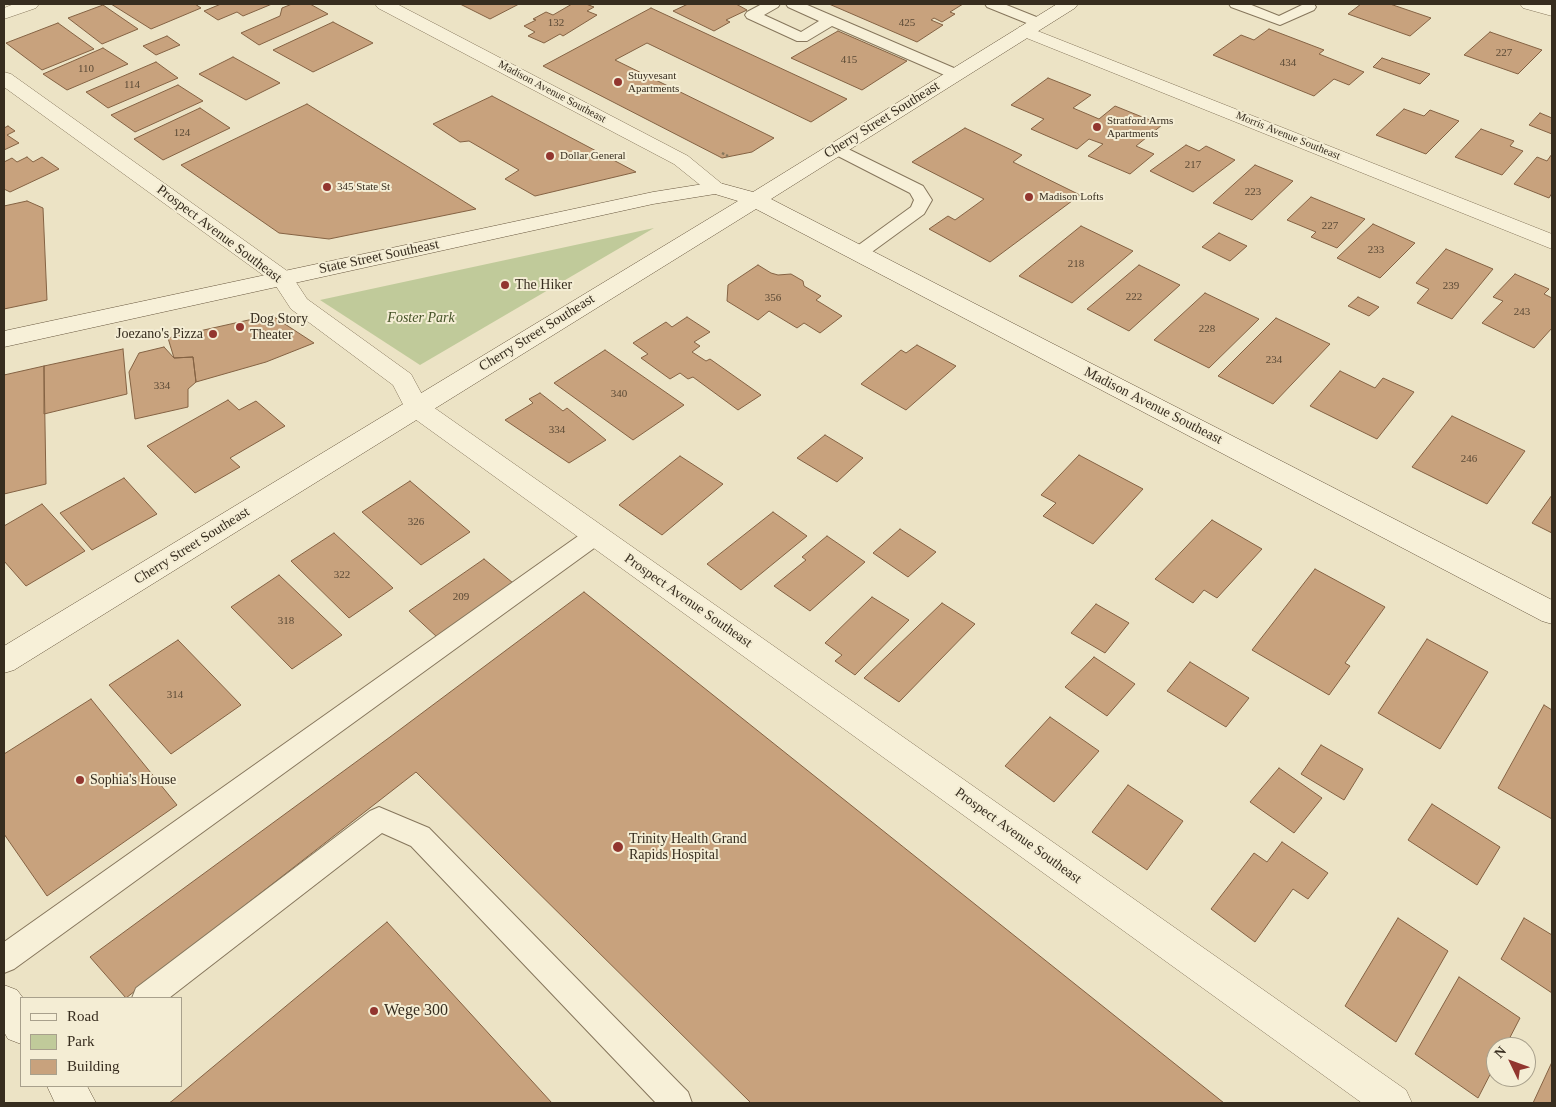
<!DOCTYPE html>
<html>
<head>
<meta charset="utf-8">
<style>
	body { margin:0 }
	#map { position:relative; width:1556px; height:1107px; overflow:hidden; background:#ece3c5; font-family:Georgia,serif }
	canvas { display:block }
	.frame { position:absolute; inset:0; border:5px solid #372d1f; pointer-events:none }
	.legend { position:absolute; left:20px; top:997px; width:162px; height:90px; box-sizing:border-box; background:#f4edd4; border:1px solid #a8a08c; margin:0; padding:6px 9px; list-style:none; font-size:15px; color:#372d1f }
	.legend li { display:flex; align-items:center; gap:10px; height:25px }
	.legend b { width:25px; border:1px solid #a8a08c }
	.north { position:absolute; left:1486px; top:1037px; width:50px; height:50px; box-sizing:border-box; background:#f4edd4; border:1px solid #a8a08c; border-radius:50%; rotate:312deg; font-size:14px; font-weight:700; line-height:20px; text-align:center; color:#372d1f }
	.north::after { content:''; display:block; margin:auto; width:18px; height:22px; background:#92362f; clip-path:polygon(50% 0,100% 100%,50% 72%,0 100%) }
</style>
</head>
<body>
<div id="map">
<canvas width="1556" height="1107"></canvas>
<div class="frame"></div>
<ul class="legend">
<li><b style="height:6px;background:#f7f0d8"></b>Road</li>
<li><b style="height:14px;background:#c0ca9a"></b>Park</li>
<li><b style="height:14px;background:#c8a27d"></b>Building</li>
</ul>
<div class="north">N</div>
</div>
<script>
const ctx = document.querySelector('canvas').getContext('2d');
ctx.lineJoin = 'round';
function paint(path, color) {
  ctx.fillStyle = color;
  ctx.fill(path, 'evenodd');
}
function poly(rows) {
  const path = new Path2D();
  for (const r of rows) {
    path.moveTo(r[0], r[1]);
    for (let i = 2; i < r.length; i += 2) path.lineTo(r[i], r[i + 1]);
  }
  return path;
}
function strokePath(path, color, width, dash) {
  ctx.strokeStyle = color;
  ctx.lineWidth = width;
  ctx.lineCap = dash ? 'butt' : 'round';
  ctx.setLineDash(dash || []);
  ctx.stroke(path);
}
function write(font, color, halo, rows, align = 'center') {
  ctx.font = font + ' Georgia,serif';
  ctx.lineWidth = 4;
  ctx.setLineDash([]);
  ctx.textBaseline = 'middle';
  ctx.strokeStyle = halo;
  ctx.fillStyle = color;
  for (const [text, x, y, turn = 0] of rows) {
    ctx.save();
    ctx.translate(x, y);
    ctx.rotate((+turn || 0) * Math.PI / 180);
    ctx.textAlign = isNaN(turn) ? turn : align;
    if (halo) ctx.strokeText(text, 0, 0);
    ctx.fillText(text, 0, 0);
    ctx.restore();
  }
}
paint(poly([
	[654,228,420,365,320,300]
]), '#c0ca9a');
const building = poly([
	[111,4,195,4,201,8,151,29,111,4],
	[221,4,272,4,243,16,237,12,218,20,204,11,221,4],
	[292,4,310,4,328,14,259,45,241,33,280,16,282,8,292,4],
	[460,4,519,4,490,19,460,4],
	[572,4,586,4,594,7,587,11,597,15,563,36,560,34,544,43,528,36,535,32,524,26,536,20,533,19,546,12,553,15,572,4],
	[688,4,736,4,747,10,726,20,730,22,714,31,673,11,688,4],
	[829,4,963,4,950,12,955,14,942,22,934,18,931,20,943,25,917,42,829,4],
	[1361,4,1390,4,1431,18,1410,36,1348,14,1361,4],
	[103,5,138,29,102,44,68,18,103,5],
	[651,8,847,99,811,122,647,43,615,60,774,138,752,152,722,158,543,66,651,8],
	[333,22,373,43,313,72,273,50,333,22],
	[58,23,94,49,42,70,6,43,58,23],
	[1269,29,1324,50,1319,54,1364,72,1349,85,1334,79,1314,96,1213,55,1241,35,1254,40,1269,29],
	[838,31,907,61,862,90,791,58,838,31],
	[1490,32,1542,50,1518,74,1464,55,1490,32],
	[167,36,180,45,156,55,143,46,167,36],
	[103,48,128,64,67,90,43,74,103,48],
	[233,57,280,83,246,100,199,74,233,57],
	[1382,58,1430,74,1420,84,1373,67,1382,58],
	[156,62,178,78,108,108,86,92,156,62],
	[1048,78,1091,95,1073,108,1099,119,1115,106,1162,125,1136,146,1154,154,1130,174,1088,156,1103,144,1089,139,1077,149,1031,129,1044,119,1011,105,1048,78],
	[178,85,203,101,135,132,111,115,178,85],
	[492,96,636,172,535,196,505,179,519,170,469,141,460,142,433,124,492,96],
	[307,104,476,209,329,239,279,233,181,165,307,104],
	[200,108,230,128,163,160,134,139,200,108],
	[1404,109,1424,116,1430,110,1459,121,1426,154,1376,135,1404,109],
	[1540,113,1552,118,1552,134,1529,125,1540,113],
	[8,126,15,131,7,135,19,143,4,150,4,128,8,126],
	[965,128,1022,155,1013,162,1080,195,990,262,929,229,948,216,955,220,984,199,912,162,965,128],
	[1481,129,1514,141,1510,146,1523,151,1502,175,1455,157,1481,129],
	[1186,145,1199,151,1206,146,1235,160,1193,192,1150,171,1186,145],
	[1552,154,1552,193,1549,198,1514,184,1537,157,1547,161,1552,154],
	[27,157,33,162,42,157,59,169,10,192,4,189,4,162,12,158,17,162,27,157],
	[1255,165,1293,181,1252,220,1213,203,1255,165],
	[1311,197,1365,219,1337,248,1311,237,1316,232,1287,220,1311,197],
	[27,201,43,208,47,300,4,309,4,206,27,201],
	[1373,224,1415,243,1380,278,1337,258,1373,224],
	[1081,226,1133,251,1072,303,1019,276,1081,226],
	[1219,233,1247,246,1230,261,1202,247,1219,233],
	[1446,249,1493,269,1452,319,1417,303,1429,289,1416,283,1446,249],
	[758,265,771,273,778,275,791,274,803,281,804,286,821,296,816,300,842,316,820,333,804,323,797,328,769,311,758,320,727,301,728,285,758,265],
	[1139,265,1180,285,1129,331,1087,309,1139,265],
	[1515,274,1549,289,1544,294,1552,298,1552,328,1534,348,1482,323,1503,301,1493,297,1515,274],
	[1205,293,1259,319,1209,368,1154,340,1205,293],
	[1358,297,1379,307,1369,316,1348,306,1358,297],
	[271,315,314,343,266,362,196,382,193,357,174,358,168,338,271,315],
	[687,317,710,332,694,342,700,346,692,352,706,361,710,359,761,395,738,410,693,377,688,379,680,373,670,379,641,358,648,354,633,343,666,322,672,327,687,317],
	[1276,318,1330,344,1273,404,1218,376,1276,318],
	[917,345,956,366,906,410,861,384,901,350,906,353,917,345],
	[164,347,174,358,193,357,196,382,188,389,188,407,135,419,129,372,139,353,164,347],
	[123,349,127,394,44,414,44,366,123,349],
	[605,350,684,405,633,440,554,383,605,350],
	[44,366,46,484,4,494,4,375,44,366],
	[1340,371,1375,388,1383,378,1414,392,1377,439,1310,406,1340,371],
	[540,393,563,411,567,408,606,440,569,463,505,420,533,403,529,399,540,393],
	[228,400,239,410,256,401,285,426,230,458,240,467,195,493,147,446,228,400],
	[1452,416,1525,451,1487,504,1412,467,1452,416],
	[825,435,863,458,837,482,797,458,825,435],
	[1079,455,1143,489,1093,544,1043,516,1056,503,1041,495,1079,455],
	[680,456,723,484,662,535,619,505,680,456],
	[124,478,157,514,92,550,60,513,124,478],
	[410,481,470,532,421,565,362,512,410,481],
	[1552,495,1552,533,1532,523,1552,495],
	[42,504,85,551,26,586,4,561,4,526,42,504],
	[773,512,807,536,741,590,707,564,773,512],
	[1212,520,1262,549,1217,598,1204,590,1193,603,1155,579,1212,520],
	[900,529,936,552,908,577,873,553,900,529],
	[334,533,393,588,349,618,291,561,334,533],
	[827,536,865,562,810,611,774,586,806,560,802,557,827,536],
	[484,559,513,583,437,637,409,611,484,559],
	[1315,569,1385,607,1345,663,1350,666,1329,695,1252,650,1315,569],
	[279,575,342,635,292,669,231,607,279,575],
	[584,592,1224,1103,751,1103,416,772,126,998,90,957,390,737,584,592],
	[872,597,909,620,855,675,835,661,842,655,825,643,872,597],
	[942,603,975,624,899,702,864,678,942,603],
	[1096,604,1129,623,1105,653,1071,633,1096,604],
	[1427,639,1488,672,1440,749,1378,713,1427,639],
	[178,640,241,705,171,754,109,685,178,640],
	[1094,657,1135,684,1107,716,1065,687,1094,657],
	[1190,662,1249,698,1226,727,1167,691,1190,662],
	[91,699,177,805,47,896,4,834,4,754,91,699],
	[1544,705,1552,710,1552,819,1498,788,1544,705],
	[1050,717,1099,751,1054,802,1005,766,1050,717],
	[1321,745,1363,769,1344,800,1301,774,1321,745],
	[1279,768,1322,798,1294,833,1250,802,1279,768],
	[1128,785,1183,821,1147,870,1092,832,1128,785],
	[1432,804,1500,847,1477,885,1408,840,1432,804],
	[1282,842,1328,873,1308,899,1293,889,1255,942,1211,909,1254,853,1267,862,1282,842],
	[1398,918,1448,951,1396,1042,1345,1006,1398,918],
	[1524,918,1552,935,1552,993,1501,959,1524,918],
	[387,922,552,1103,169,1103,172,1101,387,922],
	[1459,977,1520,1018,1505,1047,1496,1047,1496,1063,1478,1098,1415,1054,1459,977],
	[1552,1062,1552,1103,1533,1103,1552,1062]
]);
paint(building, '#c8a27d');
strokePath(building, '#846243', 1);
const lane = poly([
	[762,4,780,4,778,7,764,15,801,32,819,21,788,7,786,4,805,4,961,71,963,74,961,77,949,77,832,26,807,41,797,41,747,18,745,15,747,12,762,4],
	[985,4,1004,4,1044,20,1046,23,1044,26,1039,27,1034,26,987,7,985,4],
	[1229,4,1249,4,1279,16,1304,4,1314,4,1316,7,1314,10,1280,25,1231,7,1229,4],
	[838,144,923,186,932,200,924,214,865,257,859,259,853,257,850,253,853,249,911,207,914,200,910,193,832,153,830,149,832,145,838,144],
	[596,527,604,529,607,535,604,541,14,969,4,973,4,942,588,529,596,527],
	[379,807,429,828,688,1092,692,1103,656,1103,411,846,382,833,169,998,132,998,136,988,370,811,379,807]
]);
const street = poly([
	[14,4,39,4,36,8,4,19,4,8,14,4],
	[375,4,397,4,688,156,727,188,723,192,716,194,709,192,674,164,378,8,375,4],
	[1520,4,1552,5,1552,16,1523,8,1520,4],
	[1025,26,1552,234,1552,249,1019,35,1016,31,1019,27,1025,26],
	[4,72,11,74,290,273,307,299,411,374,426,402,1406,1090,1412,1103,1362,1103,408,414,393,385,291,309,274,283,4,87,4,72]
]);
const secondary = poly([
	[1057,4,1078,4,1075,8,771,199,1552,600,1552,624,1542,621,756,209,14,670,4,673,4,646,738,201,715,194,653,204,4,347,4,331,653,192,716,182,753,192,1057,4],
	[4,985,17,990,23,998,21,998,21,1044,8,1039,4,1032,4,985],
	[47,1086,87,1086,96,1103,55,1103,47,1086]
]);
strokePath(lane, '#86765c', 2);
strokePath(street, '#86765c', 1);
strokePath(secondary, '#68573f', 1);
strokePath(poly([
	[722,153,728,156]
]), '#86765c', 2.5, [2.5, 2]);
paint(lane, '#f7f0d8');
paint(street, '#f7f0d8');
paint(secondary, '#f7f0d8');
for (const [x, y, r, color] of [
	[618,82,5,"#92362f"],
	[1097,127,5,"#92362f"],
	[550,156,5,"#92362f"],
	[327,187,5,"#92362f"],
	[1029,197,5,"#92362f"],
	[505,285,5,"#92362f"],
	[240,327,5,"#92362f"],
	[213,334,5,"#92362f"],
	[80,780,5,"#92362f"],
	[618,847,6,"#92362f"],
	[374,1011,5,"#92362f"]
]) {
  const dot = new Path2D();
  dot.arc(x, y, r, 0, 2 * Math.PI);
  ctx.fillStyle = color;
  ctx.fill(dot);
  strokePath(dot, '#f4edd4', 2);
}
write('11px', '#5b4a36', null, [
	["132",556,23],
	["425",907,23],
	["227",1504,53],
	["415",849,60],
	["434",1288,63],
	["110",86,69],
	["114",132,85],
	["124",182,133],
	["217",1193,165],
	["223",1253,192],
	["227",1330,226],
	["233",1376,250],
	["218",1076,264],
	["239",1451,286],
	["222",1134,297],
	["356",773,298],
	["243",1522,312],
	["228",1207,329],
	["234",1274,360],
	["334",162,386],
	["340",619,394],
	["334",557,430],
	["246",1469,459],
	["326",416,522],
	["322",342,575],
	["209",461,597],
	["318",286,621],
	["314",175,695]
]);
write('11px', '#372d1f', '#f4edd4', [
	["Stuyvesant",628,76],
	["Apartments",628,89],
	["Stratford Arms",1107,121],
	["Apartments",1107,134],
	["Dollar General",560,156],
	["345 State St",337,187],
	["Madison Lofts",1039,197]
], 'left');
write('11px', '#372d1f', '#f4edd4', [
	["Madison Avenue Southeast",552,92,28],
	["Morris Avenue Southeast",1288,136,22]
]);
write('14px', '#372d1f', '#f4edd4', [
	["Cherry Street Southeast",882,120,-32],
	["Prospect Avenue Southeast",219,234,37],
	["State Street Southeast",379,257,-12],
	["Cherry Street Southeast",537,333,-32],
	["Madison Avenue Southeast",1153,406,27],
	["Cherry Street Southeast",192,546,-32],
	["Prospect Avenue Southeast",688,601,35],
	["Prospect Avenue Southeast",1018,836,36]
]);
write('14px', '#372d1f', '#f4edd4', [
	["The Hiker",515,285],
	["Dog Story",250,319],
	["Theater",250,335],
	["Joezano's Pizza",203,334,"right"],
	["Sophia's House",90,780],
	["Trinity Health Grand",629,839],
	["Rapids Hospital",629,855]
], 'left');
write('italic 14px', '#445227', '#f4edd4', [
	["Foster Park",421,318]
]);
write('16px', '#372d1f', '#f4edd4', [
	["Wege 300",384,1011]
], 'left');
</script>
</body>
</html>
